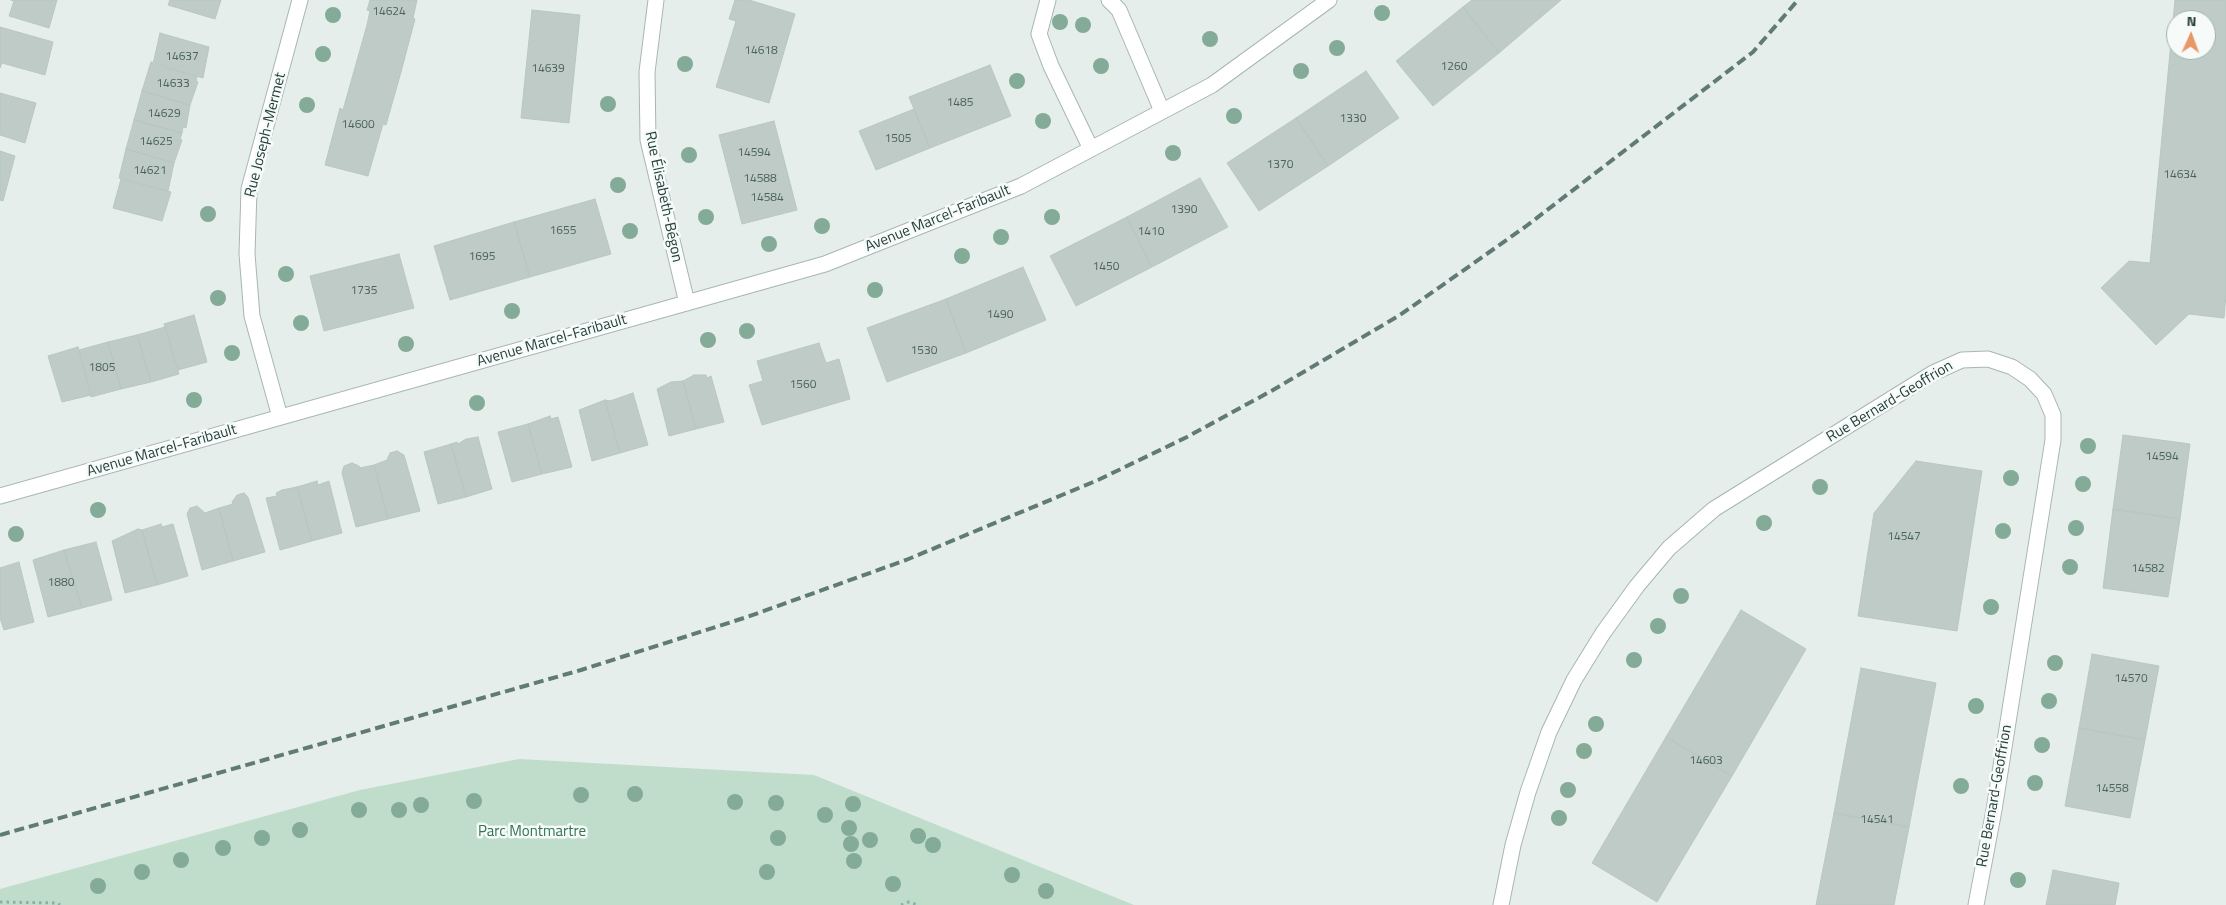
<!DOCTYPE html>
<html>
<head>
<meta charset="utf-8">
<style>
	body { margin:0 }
	#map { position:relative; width:2226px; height:905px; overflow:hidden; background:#e6eeeb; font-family:"Titillium Web",sans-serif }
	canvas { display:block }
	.north { position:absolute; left:2166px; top:10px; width:50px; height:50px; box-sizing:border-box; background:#f6faf9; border:1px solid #a2afad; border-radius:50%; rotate:2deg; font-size:14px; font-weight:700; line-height:20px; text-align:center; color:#253f3b }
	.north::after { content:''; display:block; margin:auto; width:18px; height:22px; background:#ea9767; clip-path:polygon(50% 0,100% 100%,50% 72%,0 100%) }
</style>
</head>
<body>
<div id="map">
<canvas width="2226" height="905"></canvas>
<div class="north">N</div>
</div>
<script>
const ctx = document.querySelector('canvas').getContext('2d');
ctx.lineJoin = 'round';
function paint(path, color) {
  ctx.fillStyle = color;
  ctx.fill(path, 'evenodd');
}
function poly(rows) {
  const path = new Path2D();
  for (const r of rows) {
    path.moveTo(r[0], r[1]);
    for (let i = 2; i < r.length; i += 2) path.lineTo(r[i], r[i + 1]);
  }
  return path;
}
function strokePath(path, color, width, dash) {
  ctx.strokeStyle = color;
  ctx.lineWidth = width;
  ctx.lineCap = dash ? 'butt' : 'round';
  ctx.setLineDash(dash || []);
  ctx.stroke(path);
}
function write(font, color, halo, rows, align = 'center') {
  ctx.font = font + ' "Titillium Web",sans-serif';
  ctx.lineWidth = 5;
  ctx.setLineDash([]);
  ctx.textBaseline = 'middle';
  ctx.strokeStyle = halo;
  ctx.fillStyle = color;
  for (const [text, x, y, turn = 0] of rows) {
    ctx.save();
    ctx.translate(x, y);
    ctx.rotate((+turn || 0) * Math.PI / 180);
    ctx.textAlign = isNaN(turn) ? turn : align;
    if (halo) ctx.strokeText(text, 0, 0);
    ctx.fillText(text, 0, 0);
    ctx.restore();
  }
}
paint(poly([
	[519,759,814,775,1134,905,0,905,0,889,360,790]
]), '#c0ddcb');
const building = poly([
	[11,0,57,0,49,28,9,16,14,1,11,0],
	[170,0,221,0,215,19,168,5,170,0],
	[370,0,417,0,413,18,415,19,401,72,386,125,383,124,368,176,325,165,340,108,343,110,367,25,370,11,367,10,370,0],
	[735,0,749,0,795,14,769,103,716,87,736,21,729,19,735,0],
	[1472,0,1561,0,1499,53,1463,7,1472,0],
	[2175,0,2226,0,2226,295,2224,318,2189,314,2156,345,2101,288,2129,261,2150,263,2175,0],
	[2176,20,2206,20,2206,50,2176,50,2176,20],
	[1463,7,1499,53,1433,106,1396,61,1463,7],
	[532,10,580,15,569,123,521,118,532,10],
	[0,27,53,42,45,75,2,63,0,68,0,27],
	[160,33,209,47,203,78,153,64,160,33],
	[151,62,197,77,196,81,198,82,190,105,142,91,151,62],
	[990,65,1011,116,930,148,909,97,990,65],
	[1366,71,1399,118,1328,166,1296,118,1366,71],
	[142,91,190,105,186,128,183,127,182,133,134,120,142,91],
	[0,93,36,103,25,143,0,135,0,93],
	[914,109,930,148,876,170,859,131,914,109],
	[1296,118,1328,166,1259,211,1227,163,1296,118],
	[134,120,182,133,180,139,182,140,174,163,126,149,134,120],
	[774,121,797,210,742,224,719,135,774,121],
	[126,149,174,163,168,191,119,178,126,149],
	[0,151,15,156,3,201,0,200,0,151],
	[1200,178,1228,227,1152,267,1127,217,1200,178],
	[121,179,171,192,162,221,113,208,121,179],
	[595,199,611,254,530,277,514,222,595,199],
	[1127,217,1152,267,1076,306,1050,256,1127,217],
	[514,222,530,277,450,300,434,246,514,222],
	[399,254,414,308,324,331,310,276,399,254],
	[1023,267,1046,320,966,353,946,299,1023,267],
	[946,299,966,353,887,382,867,328,946,299],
	[194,315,207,362,178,370,164,324,194,315],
	[165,327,179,374,151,382,137,335,165,327],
	[137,335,151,382,121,389,108,342,137,335],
	[108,342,121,389,91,397,79,350,108,342],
	[819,343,826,363,839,359,850,399,762,425,749,385,763,381,757,361,819,343],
	[78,347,91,395,62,402,48,356,78,347],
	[694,375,706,375,707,378,711,376,724,422,696,429,683,381,694,375],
	[683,381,696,429,669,436,657,389,671,382,683,381],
	[633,393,648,445,620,453,605,400,610,401,633,393],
	[605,400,620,453,592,461,579,410,605,400],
	[550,416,551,419,558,417,572,467,542,474,528,424,550,416],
	[528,424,542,474,512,482,498,432,528,424],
	[2123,435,2190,444,2180,519,2113,509,2123,435],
	[478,437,492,489,466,497,451,444,457,442,458,444,466,439,478,437],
	[451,444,466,497,438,504,424,452,451,444],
	[397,451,404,455,420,511,388,519,374,465,387,460,390,453,397,451],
	[1916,461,1982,471,1957,631,1858,616,1874,513,1916,461],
	[352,463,359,466,360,468,374,465,388,519,356,527,342,473,344,466,352,463],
	[317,481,318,485,329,481,342,533,312,541,297,487,317,481],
	[297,487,312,541,280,550,266,498,277,496,276,493,282,490,297,487],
	[244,493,248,497,265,552,233,561,219,508,233,504,232,502,237,495,244,493],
	[197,506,205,513,219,508,233,561,202,570,187,514,190,508,197,506],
	[2113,509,2180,519,2168,597,2103,588,2113,509],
	[161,524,162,527,173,524,188,576,157,585,142,530,161,524],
	[138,529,142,530,157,585,125,593,112,541,138,529],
	[96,542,112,600,82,608,64,550,96,542],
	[64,550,82,608,48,617,33,560,64,550],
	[19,562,34,622,4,630,0,618,0,568,19,562],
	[1741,610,1806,649,1732,776,1666,737,1741,610],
	[2092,654,2159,666,2145,740,2079,728,2092,654],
	[1861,668,1936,683,1909,827,1834,813,1861,668],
	[2079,728,2145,740,2130,818,2065,806,2079,728],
	[1666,737,1732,776,1657,902,1592,863,1666,737],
	[1834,813,1909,827,1894,905,1816,905,1834,813],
	[2053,870,2119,883,2115,905,2046,905,2053,870]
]);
paint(building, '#becbc7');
strokePath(building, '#b8c7c3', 1);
const minor = poly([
	[656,0,647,72,648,140,687,303],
	[1048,0,1039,34,1051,66,1091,149],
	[1109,0,1119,10,1162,111],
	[280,417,252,316,247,254,249,189,300,0],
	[0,496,825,264,1021,186,1212,85,1329,0],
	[1501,905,1513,845,1528,792,1549,732,1574,680,1603,633,1637,586,1669,548,1714,509,1933,373,1962,360,1988,359,2012,367,2030,379,2044,394,2053,415,2053,440,1994,810,1976,905]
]);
strokePath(minor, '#a8b6b3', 17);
strokePath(poly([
	[0,902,57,903,60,905],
	[901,905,909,902,918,905]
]), '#88afa8', 3, [2.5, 4]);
strokePath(minor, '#fff', 15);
strokePath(poly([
	[0,835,581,670,747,617,906,560,1098,480,1187,437,1273,390,1400,315,1525,227,1753,52,1798,0]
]), '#607a76', 4, [10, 5]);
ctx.fillStyle = '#83ab97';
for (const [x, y] of [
	[1382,13],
	[333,15],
	[1060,22],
	[1083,25],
	[1210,39],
	[1337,48],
	[323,54],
	[685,64],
	[1101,66],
	[1301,71],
	[1017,81],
	[608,104],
	[307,105],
	[1234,116],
	[1043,121],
	[1173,153],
	[689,155],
	[618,185],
	[208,214],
	[706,217],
	[1052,217],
	[822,226],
	[630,231],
	[1001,237],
	[769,244],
	[962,256],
	[286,274],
	[875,290],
	[218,298],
	[512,311],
	[301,323],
	[747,331],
	[708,340],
	[406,344],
	[232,353],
	[194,400],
	[477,403],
	[2088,446],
	[2011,478],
	[2083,484],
	[1820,487],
	[98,510],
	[1764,523],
	[2076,528],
	[2003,531],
	[16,534],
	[2070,567],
	[1681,596],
	[1991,607],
	[1658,626],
	[1634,660],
	[2055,663],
	[2049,701],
	[1976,706],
	[1596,724],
	[2042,745],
	[1584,751],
	[2035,783],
	[1961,786],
	[1568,790],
	[635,794],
	[581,795],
	[474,801],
	[735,802],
	[776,803],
	[853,804],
	[421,805],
	[359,810],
	[399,810],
	[825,815],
	[1559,818],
	[849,828],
	[300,830],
	[918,836],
	[262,838],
	[778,838],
	[870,840],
	[851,844],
	[933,845],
	[223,848],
	[181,860],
	[854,861],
	[142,872],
	[767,872],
	[1012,875],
	[2018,880],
	[893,884],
	[98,886],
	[1046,891]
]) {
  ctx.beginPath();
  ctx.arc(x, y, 8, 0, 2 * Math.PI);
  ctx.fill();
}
write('12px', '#4b625e', null, [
	["14624",389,12],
	["14618",761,51],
	["14637",182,57],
	["1260",1454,67],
	["14639",548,69],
	["14633",173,84],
	["1485",960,103],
	["14629",164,114],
	["1330",1353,119],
	["14600",358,125],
	["1505",898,139],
	["14625",156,142],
	["14594",754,153],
	["1370",1280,165],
	["14621",150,171],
	["14634",2180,175],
	["14588",760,179],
	["14584",767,198],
	["1390",1184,210],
	["1655",563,231],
	["1410",1151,232],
	["1695",482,257],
	["1450",1106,267],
	["1735",364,291],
	["1490",1000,315],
	["1530",924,351],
	["1805",102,368],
	["1560",803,385],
	["14594",2162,457],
	["14547",1904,537],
	["14582",2148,569],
	["1880",61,583],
	["14570",2131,679],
	["14603",1706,761],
	["14558",2112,789],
	["14541",1877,820]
]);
write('15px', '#253f3b', '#f6faf9', [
	["Rue Joseph-Mermet",266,135,-76],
	["Rue Élisabeth-Bégon",663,197,78],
	["Avenue Marcel-Faribault",938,219,-22],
	["Avenue Marcel-Faribault",552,341,-16],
	["Rue Bernard-Geoffrion",1890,402,-31],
	["Avenue Marcel-Faribault",162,451,-16],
	["Rue Bernard-Geoffrion",1995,796,-80]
]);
write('15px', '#327453', '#f6faf9', [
	["Parc Montmartre",532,832]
]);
</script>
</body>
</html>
